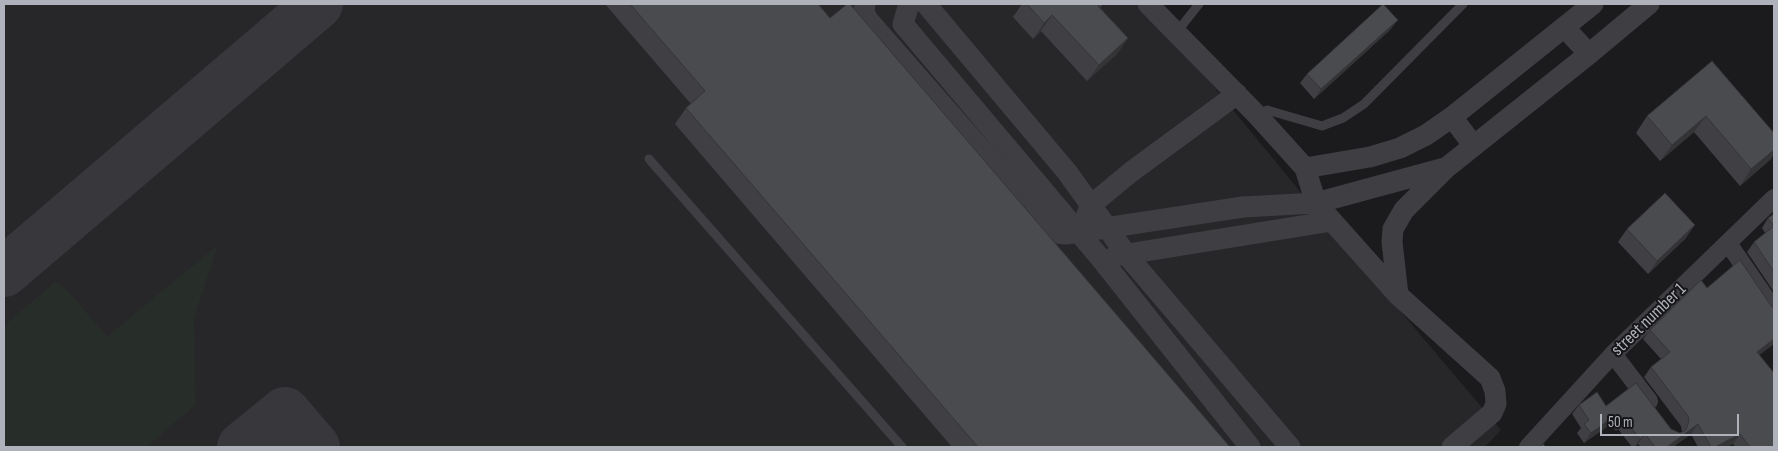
<!DOCTYPE html>
<html>
<head>
<meta charset="utf-8">
<style>
	body { margin:0 }
	#map { position:relative; width:1778px; height:451px; overflow:hidden; background:#1b1b1d; font-family:"Sofia Sans Condensed",sans-serif }
	canvas { display:block }
	.frame { position:absolute; inset:0; border:5px solid #afb1bb; pointer-events:none }
	.scale { position:absolute; left:1600px; top:414px; width:139px; height:22px; box-sizing:border-box; border:2px solid #afb1bb; border-top:0; padding-left:6px; font-size:15px; line-height:18px; white-space:nowrap; color:#afb1bb; -webkit-text-stroke:4px #161618; paint-order:stroke }
</style>
</head>
<body>
<div id="map">
<canvas width="1778" height="451"></canvas>
<div class="frame"></div>
<div class="scale">50 m</div>
</div>
<script>
const ctx = document.querySelector('canvas').getContext('2d');
ctx.lineJoin = 'round';
function paint(path, color) {
  ctx.fillStyle = color;
  ctx.fill(path, 'evenodd');
}
function poly(rows) {
  const path = new Path2D();
  for (const r of rows) {
    path.moveTo(r[0], r[1]);
    for (let i = 2; i < r.length; i += 2) path.lineTo(r[i], r[i + 1]);
  }
  return path;
}
function strokePath(path, color, width, dash) {
  ctx.strokeStyle = color;
  ctx.lineWidth = width;
  ctx.lineCap = dash ? 'butt' : 'round';
  ctx.setLineDash(dash || []);
  ctx.stroke(path);
}
function write(font, color, halo, rows, align = 'center') {
  ctx.font = font + ' "Sofia Sans Condensed",sans-serif';
  ctx.lineWidth = 4;
  ctx.setLineDash([]);
  ctx.textBaseline = 'middle';
  ctx.strokeStyle = halo;
  ctx.fillStyle = color;
  for (const [text, x, y, turn = 0] of rows) {
    ctx.save();
    ctx.translate(x, y);
    ctx.rotate((+turn || 0) * Math.PI / 180);
    ctx.textAlign = isNaN(turn) ? turn : align;
    if (halo) ctx.strokeText(text, 0, 0);
    ctx.fillText(text, 0, 0);
    ctx.restore();
  }
}
paint(poly([
	[4,4,1139,4,1201,71,1340,240,1501,430,1485,447,4,447]
]), '#27272a');
paint(poly([
	[218,245,194,318,195,405,146,447,4,447,4,326,55,282,66,289,107,337]
]), '#272e29');
strokePath(poly([
	[4,272,318,4],
	[242,447,285,412,315,447]
]), '#38383c', 50);
strokePath(poly([
	[1176,33,1199,4],
	[1258,116,1267,110,1322,126,1343,118,1364,104,1463,4],
	[649,159,902,447]
]), '#3e3e43', 9);
strokePath(poly([
	[1728,243,1774,310],
	[1613,354,1649,401],
	[1528,447,1613,354,1774,198]
]), '#3e3e43', 18);
strokePath(poly([
	[909,4,903,24,1102,260,1250,447],
	[926,4,1067,172,1126,254,1290,447],
	[1148,4,1258,116,1305,168,1316,203,1398,295,1490,378,1495,391,1496,404,1492,413,1452,447],
	[1565,28,1589,54],
	[1452,117,1473,145],
	[1305,168,1370,157,1400,148,1426,135,1452,117,1593,4],
	[1243,207,1316,203,1445,168],
	[1088,217,1087,214,1091,205,1131,172,1237,94],
	[1115,256,1332,221],
	[1398,295,1392,242,1393,229,1404,210,1446,168,1589,54,1649,4]
]), '#3e3e43', 21);
strokePath(poly([
	[865,4,864,12,868,20,1049,227,1056,233,1066,234,1243,207]
]), '#3e3e43', 21);
paint(poly([
	[605,4,818,4,830,18,1230,447,952,447,675,124,686,108,691,104],
	[1022,4,1103,4,1100,8,1128,38,1117,54,1087,81,1041,31,1033,39,1013,17],
	[1391,29,1314,99,1300,83,1307,74],
	[1712,61,1771,159,1740,186,1694,132,1660,161,1636,133,1647,116],
	[1774,214,1774,292,1747,252,1754,242,1765,233,1762,228,1768,218],
	[1627,229,1686,238,1648,274,1618,242],
	[1707,288,1774,307,1774,344,1759,355,1774,447,1736,447,1733,444,1726,447,1698,447,1691,434,1673,447,1641,447,1638,444,1635,447,1632,447,1618,429,1616,431,1611,424,1584,443,1577,433,1581,428,1572,414,1579,405,1606,406,1680,433,1682,432,1681,426,1644,377,1651,367,1661,359,1643,339,1650,330]
]), '#404044');
paint(poly([
	[1052,15,1041,31,1033,39,1044,23],
	[1398,20,1391,29,1314,99,1321,89],
	[1128,38,1117,54,1087,81,1099,65],
	[1706,116,1694,132,1660,161,1672,145],
	[1774,150,1774,154,1771,159,1740,186,1751,169],
	[1695,225,1686,238,1648,274,1657,261],
	[1774,339,1774,344,1750,362,1757,352],
	[1618,414,1611,424,1584,443,1591,433],
	[1698,424,1691,434,1673,447,1667,447],
	[1645,434,1638,444,1634,447,1640,439],
	[1740,434,1733,444,1726,447,1715,447]
]), '#343437');
const building = poly([
	[630,4,818,4,830,18,847,4,850,4,1230,447,978,447,686,108,705,91,630,4],
	[1027,4,1100,4,1098,6,1128,38,1099,65,1052,15,1044,23,1027,4],
	[1383,4,1398,20,1321,89,1307,74,1383,4],
	[1712,61,1774,133,1774,150,1751,169,1706,116,1672,145,1647,116,1712,61],
	[1665,193,1695,225,1657,261,1627,229,1665,193],
	[1774,214,1774,226,1768,218,1774,214],
	[1774,226,1774,272,1754,242,1774,226],
	[1740,260,1772,307,1774,307,1774,339,1757,352,1774,373,1774,447,1750,447,1740,434,1715,447,1711,447,1698,424,1667,447,1655,447,1645,434,1640,439,1625,420,1623,421,1618,414,1591,433,1584,424,1589,420,1579,405,1597,392,1606,406,1636,383,1671,429,1680,433,1686,430,1689,421,1688,416,1651,367,1670,352,1650,330,1701,280,1707,288,1740,260],
	[1543,444,1546,447,1540,447,1543,444]
]);
paint(building, '#4a4b4f');
strokePath(building, '#343437', 1);
write('18px', '#afb1bb', '#161618', [
	["street number 1",1649,320,-44]
]);
</script>
</body>
</html>
